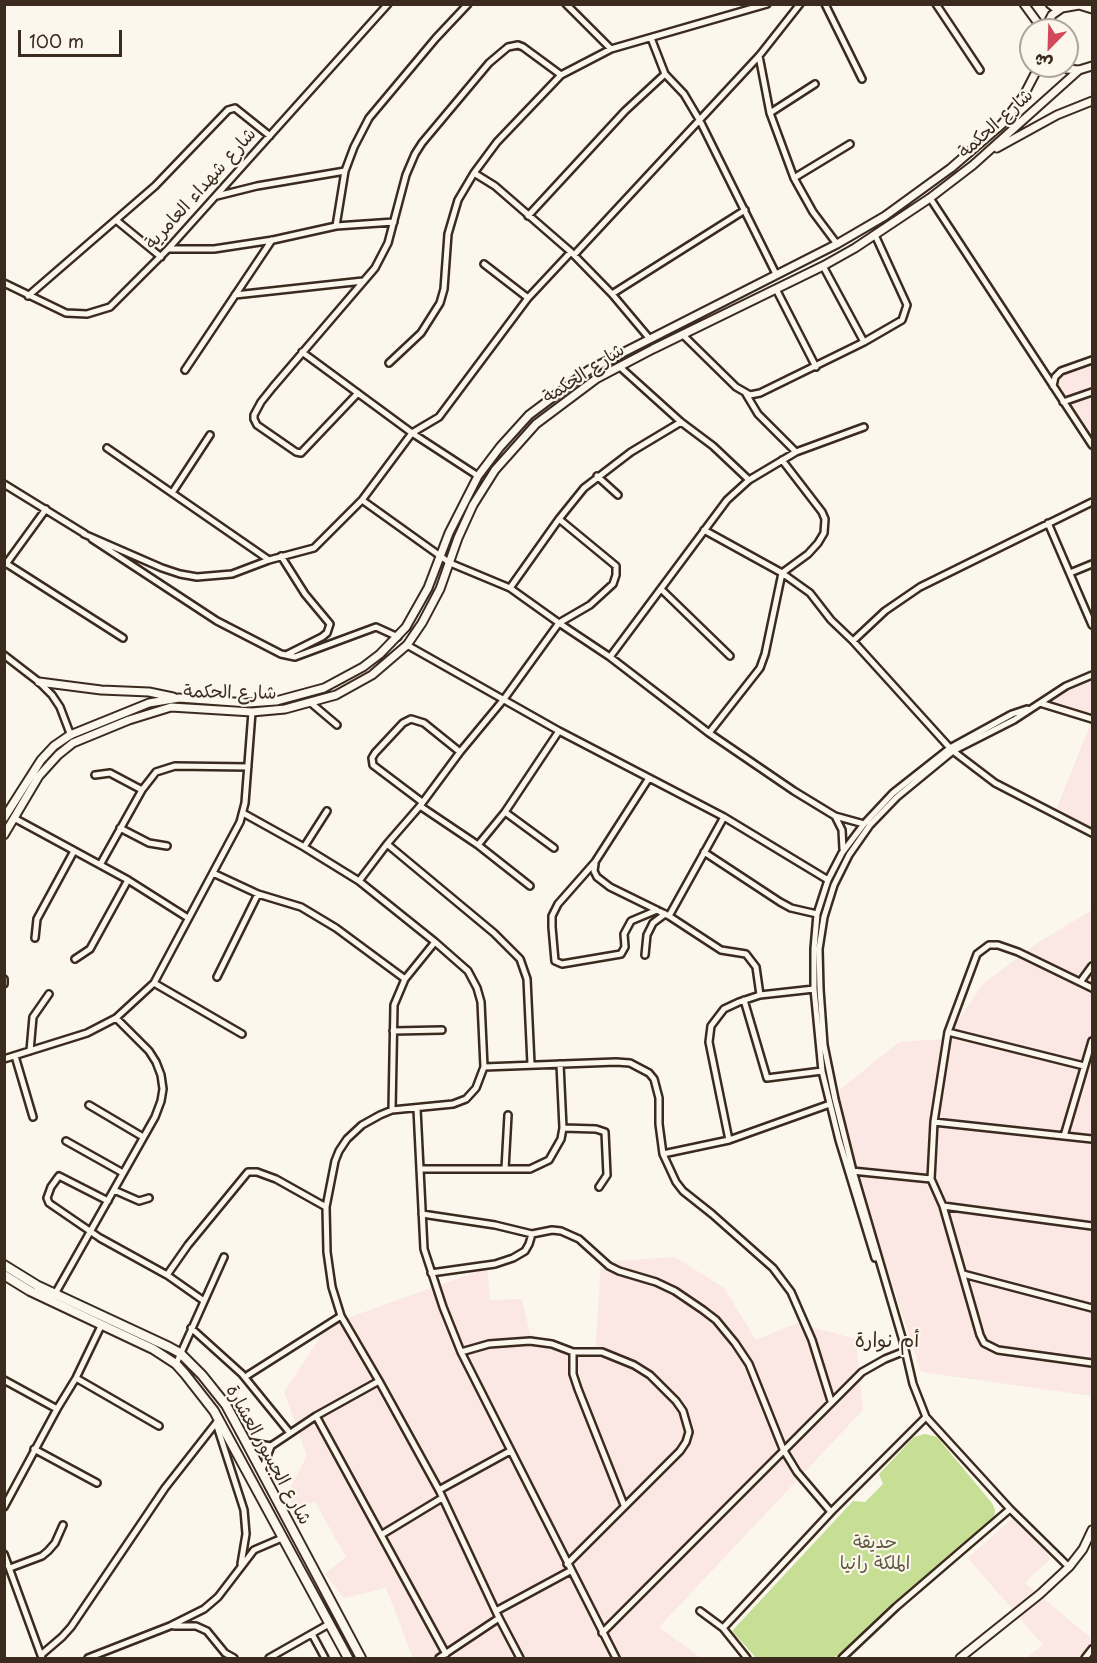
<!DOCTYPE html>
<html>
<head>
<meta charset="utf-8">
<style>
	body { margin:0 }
	#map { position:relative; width:1097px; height:1663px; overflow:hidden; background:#fbf7ec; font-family:"Playpen Sans","Playpen Sans Arabic",sans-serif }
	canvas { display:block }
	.frame { position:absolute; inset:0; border:6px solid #3b2a1e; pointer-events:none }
	.north { position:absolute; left:1019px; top:18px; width:60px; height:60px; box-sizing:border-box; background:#fbf7ec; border:2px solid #aea59a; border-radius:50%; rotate:203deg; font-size:16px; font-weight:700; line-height:24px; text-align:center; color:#3b2a1e }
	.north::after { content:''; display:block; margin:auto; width:21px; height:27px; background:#d1495b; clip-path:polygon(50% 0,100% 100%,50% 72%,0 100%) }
	.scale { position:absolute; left:18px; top:30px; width:104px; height:27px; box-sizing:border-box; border:3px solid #3b2a1e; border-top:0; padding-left:8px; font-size:18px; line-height:21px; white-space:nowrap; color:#3b2a1e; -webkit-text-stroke:4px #fbf7ec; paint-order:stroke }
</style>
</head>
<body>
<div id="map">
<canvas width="1097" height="1663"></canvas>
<div class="frame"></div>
<div class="north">ش</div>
<div class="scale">100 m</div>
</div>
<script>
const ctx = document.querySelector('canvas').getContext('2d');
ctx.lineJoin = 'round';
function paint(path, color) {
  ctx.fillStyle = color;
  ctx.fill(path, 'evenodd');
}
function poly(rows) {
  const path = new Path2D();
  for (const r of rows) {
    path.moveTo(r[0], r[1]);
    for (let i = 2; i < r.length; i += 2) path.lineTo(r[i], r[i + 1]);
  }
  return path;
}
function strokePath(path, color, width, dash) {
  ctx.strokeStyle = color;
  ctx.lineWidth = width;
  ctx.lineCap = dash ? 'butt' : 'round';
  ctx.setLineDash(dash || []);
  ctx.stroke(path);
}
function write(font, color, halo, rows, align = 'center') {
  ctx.font = font + ' "Playpen Sans","Playpen Sans Arabic",sans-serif';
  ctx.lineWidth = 4.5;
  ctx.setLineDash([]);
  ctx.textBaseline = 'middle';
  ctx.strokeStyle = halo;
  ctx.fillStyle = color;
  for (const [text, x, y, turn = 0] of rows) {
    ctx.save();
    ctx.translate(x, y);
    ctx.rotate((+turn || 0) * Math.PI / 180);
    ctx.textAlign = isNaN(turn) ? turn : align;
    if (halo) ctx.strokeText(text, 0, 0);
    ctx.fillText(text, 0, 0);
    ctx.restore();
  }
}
paint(poly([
	[1092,361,1092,443,1045,374],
	[1092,678,1092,829,1055,813,1091,723,1046,697],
	[1092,910,1092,1396,921,1372,860,1184,837,1092,899,1042,945,1039,984,983,1039,942],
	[675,1257,724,1288,756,1340,797,1323,856,1339,863,1410,659,1627,701,1658,413,1658,386,1588,344,1598,325,1574,346,1557,315,1502,294,1508,287,1494,307,1456,284,1392,328,1325,487,1268,490,1300,522,1299,530,1334,595,1358,601,1262],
	[1015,1516,1051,1558,1025,1583,1092,1639,1092,1658,1026,1658,1043,1645,968,1558]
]), '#fbe7e4');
paint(poly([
	[925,1434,937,1437,992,1503,995,1510,994,1518,834,1658,756,1658,732,1631,853,1501,865,1502,883,1484,879,1474,914,1437]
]), '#c6df95');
const minor = poly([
	[566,4,611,49],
	[825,4,862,79],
	[936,4,980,70],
	[651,38,665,74,684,94,700,121,776,274],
	[759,56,770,113,794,178,813,212,837,244],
	[770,113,815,84],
	[474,173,495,186,571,252,612,294,649,338],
	[794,178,850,144],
	[217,196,257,186,345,171],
	[930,198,1092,445],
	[528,216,625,111,665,74],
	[116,220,161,257],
	[336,226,345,171,354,147,369,118,436,38,468,4],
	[168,249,214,249,273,240,336,226,394,222],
	[574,255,759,56,800,4],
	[484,264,528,298],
	[823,266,864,342],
	[4,283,66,313,87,314,110,307,168,249,388,4],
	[776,289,816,367],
	[612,294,745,210],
	[235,295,363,281],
	[28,296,155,186,228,110,235,108,270,136],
	[683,335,736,387,750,395,760,393,864,342,902,320,907,305,875,235],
	[302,352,412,433,478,476],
	[389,363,421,333,440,303,444,289,448,234,458,200,474,173,497,142,561,75,611,49,767,4],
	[620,367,681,422,713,446,749,480],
	[185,370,272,240],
	[1053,386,1055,377,1061,371,1092,360],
	[358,393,301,453,296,452,257,425,254,419,254,415,261,402,273,387,375,268,388,243,406,175,415,154,422,143,489,63,508,47,518,45,523,47,561,75],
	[746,394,758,414,796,452],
	[1063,402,1092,392],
	[107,448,269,560],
	[597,476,618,495],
	[4,484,85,534],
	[172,493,210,435],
	[362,500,450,563,510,588,559,623,610,657,709,733,794,791,835,816,864,824],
	[1048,523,1092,625],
	[704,530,782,573,810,593,831,620,853,641,950,748],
	[84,534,162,568,180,574,197,577,232,574,269,560,314,548,362,500,412,433,439,417,528,298,571,252],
	[92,539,217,621,281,654,295,657,376,627,398,637],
	[281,556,305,594,330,624,327,633,322,637,286,655],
	[4,562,123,638],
	[6,564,46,509],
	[1070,573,1092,564],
	[510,588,559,519,584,488,631,452,681,422],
	[662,590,730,656],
	[853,641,885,611,920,587,1092,502],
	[407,645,559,731,724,817,828,880],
	[4,655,39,682,52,695,60,707,71,736],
	[610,657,727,500,749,480,796,452,864,427],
	[311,703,337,725],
	[1040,703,1092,719],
	[709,733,760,668,765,654,782,573,808,554,818,543,824,533,825,519,822,512,782,460],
	[953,751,995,783,1092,833],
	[95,775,110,773,142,790],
	[649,778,595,862,558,904,552,916,552,927,555,961,562,964,621,954,625,947,624,934,631,921,657,910],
	[422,802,373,765,372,758,375,753,403,723,411,719,424,723,460,752],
	[420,806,478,845,530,886],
	[505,812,554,848],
	[243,813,304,847,359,881,435,942,468,971,477,988,481,1002,484,1067,476,1088,466,1099,453,1104,392,1110,380,1115,362,1125,347,1139,339,1151,335,1161,326,1207,327,1252,332,1287,341,1316,379,1381,439,1490,499,1618,520,1658],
	[835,816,842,830,843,849],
	[14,818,128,880,188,918],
	[120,828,149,843,167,846],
	[387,844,494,933,520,959,527,979,531,1064],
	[478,845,505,812,559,731],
	[304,847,327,811],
	[704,852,780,902,791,908,817,914],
	[595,864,594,871,597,877,610,887,669,916,721,950,746,954,756,967,760,995],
	[100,865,142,790,156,772,175,766,248,767],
	[213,873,258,894,301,907,336,928,405,979],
	[359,881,387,844,420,806,460,752,504,699,559,623,590,605,613,584,616,575,616,566,559,519],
	[669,916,724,817],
	[35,938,37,919,74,851],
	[645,955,647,935,653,923,665,914],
	[75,959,90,949,128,880],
	[217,977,258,894],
	[4,979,4,984],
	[1081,981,1092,966],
	[154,983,242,1034],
	[1092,988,1018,952,998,945,989,945,977,954,948,1032,934,1122,931,1179,943,1206,980,1335,984,1343,998,1350,1092,1363],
	[744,1000,767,1078,822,1071],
	[393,1031,442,1030],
	[948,1032,1084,1066],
	[30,1051,33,1017,49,994],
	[15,1056,33,1117],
	[4,1059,87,1033,116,1018,154,983,240,822,245,803,252,712],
	[484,1067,616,1062,630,1063,649,1073,654,1079,659,1098,659,1124,663,1154,676,1182,683,1191,712,1214,773,1268,791,1292,812,1340,831,1401],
	[89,1105,143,1137],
	[417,1109,424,1249,443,1307,461,1352,616,1658],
	[392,1110,394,1005,405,979,435,942],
	[934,1122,1092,1139],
	[563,1128,596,1129,605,1132,607,1175,599,1187],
	[1064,1136,1092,1041],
	[729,1140,709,1042,711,1026,724,1009,739,1002,760,995,814,989],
	[66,1141,123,1173],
	[663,1154,729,1140,830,1104],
	[420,1169,530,1169,549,1160,561,1139,563,1128,560,1064],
	[505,1169,508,1115],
	[852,1171,931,1179],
	[114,1190,139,1201,149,1198],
	[108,1201,59,1176,51,1187,47,1198,49,1203,100,1238,167,1275,204,1301],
	[943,1206,1092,1226],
	[422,1214,495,1225,532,1234,552,1230,561,1231,579,1239,609,1266,619,1271,656,1282,675,1291,703,1310,716,1320,735,1343,749,1364,783,1449,797,1472,831,1512],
	[875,1258,839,1140,822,1071,814,989,814,949,817,914,828,880,842,853,864,824,893,793,950,748,1012,714,1027,709],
	[431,1273,495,1264,513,1258,525,1251,529,1244,532,1234],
	[963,1274,1092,1308],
	[167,1275,188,1245,248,1172,257,1172,276,1179,326,1207],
	[55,1294,155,1117,161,1101,163,1089,161,1075,156,1062,149,1051,116,1018],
	[191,1328,242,1374,290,1433],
	[461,1352,489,1344,530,1341,552,1344,573,1352,602,1352,634,1365,650,1375,676,1401,683,1411,689,1432,686,1442,680,1451,567,1564],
	[573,1352,573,1374,578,1389,624,1505],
	[176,1364,224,1257],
	[245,1377,341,1316],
	[76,1378,159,1426],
	[4,1380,57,1409],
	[316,1416,446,1654],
	[216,1423,244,1510,246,1534,241,1564],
	[246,1442,271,1446],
	[34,1449,97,1483],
	[262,1470,271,1446,316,1416,379,1381],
	[439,1490,510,1451],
	[4,1507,57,1409,76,1378,102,1324],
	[381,1535,442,1498],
	[4,1554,42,1658],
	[1069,1567,1010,1509,926,1417,913,1384,903,1341,853,1171,835,1099,824,1045,820,989,819,949,824,917,834,885,849,855,870,825,897,797,953,751,1014,720,1066,686,1092,675],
	[10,1568,42,1556,48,1551,55,1543,63,1525],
	[496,1611,570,1571],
	[700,1611,723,1628,747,1658],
	[174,1626,196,1626,207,1631,225,1653,234,1658],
	[723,1628,831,1512,926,1417],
	[602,1633,862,1372,885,1359,905,1351],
	[312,1634,325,1658],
	[41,1655,62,1637,71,1627,165,1488,216,1423],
	[88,1658,170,1626,204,1609,218,1597,254,1550,282,1538],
	[269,1658,329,1624],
	[439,1658,499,1618],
	[842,1658,896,1607,1010,1509],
	[1085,1658,1092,1649]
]);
const tertiary = poly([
	[1024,4,1043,30],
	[1050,4,1058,10],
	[1044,30,1052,15,1062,8,1079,5,1092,9],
	[1060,66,1067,69,1079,70,1092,66],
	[997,148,1057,115,1092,101],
	[39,682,101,690,149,692,173,697],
	[4,818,41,760,54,746,70,735,149,703,179,698,248,703,276,701,324,688,363,667,380,654,406,627,428,588,449,533,478,476,500,447,529,415,589,370,837,244,885,216,951,168,1002,124,1023,97,1039,66],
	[4,835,39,776,58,755,73,743,129,720,171,707,252,712,285,709,336,695,372,675,407,645,422,623,440,589,458,538,473,505,495,470,536,424,596,379,653,349,823,266,855,248,930,198,973,165,1079,70],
	[960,1658,1040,1594,1069,1567,1083,1549,1092,1530]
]);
const secondary = poly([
	[4,1265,38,1286,169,1347,180,1353,202,1375,226,1405,246,1442,361,1658],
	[4,1275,30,1291,153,1349,176,1364,185,1374,214,1411,348,1658]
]);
strokePath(minor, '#3b2a1e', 10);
strokePath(tertiary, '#3b2a1e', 11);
strokePath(secondary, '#3b2a1e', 12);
strokePath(minor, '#fbf7ec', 5);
strokePath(tertiary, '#fbf7ec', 7);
strokePath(secondary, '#fbf7ec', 8);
write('18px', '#3b2a1e', '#fbf7ec', [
	["شارع الحكمة",996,124,-42],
	["شارع شهداء العامرية",201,189,-48],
	["شارع الحكمة",584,374,-33],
	["شارع الحكمة",230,693,1],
	["شارع الجسور العشارة",268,1455,61]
]);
write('18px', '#5e573c', '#fbf7ec', [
	["حديقة",875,1543],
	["الملكة رانيا",875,1564]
]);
write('20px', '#3b2a1e', '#fbf7ec', [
	["أم نوارة",887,1341]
]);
</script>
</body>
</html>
